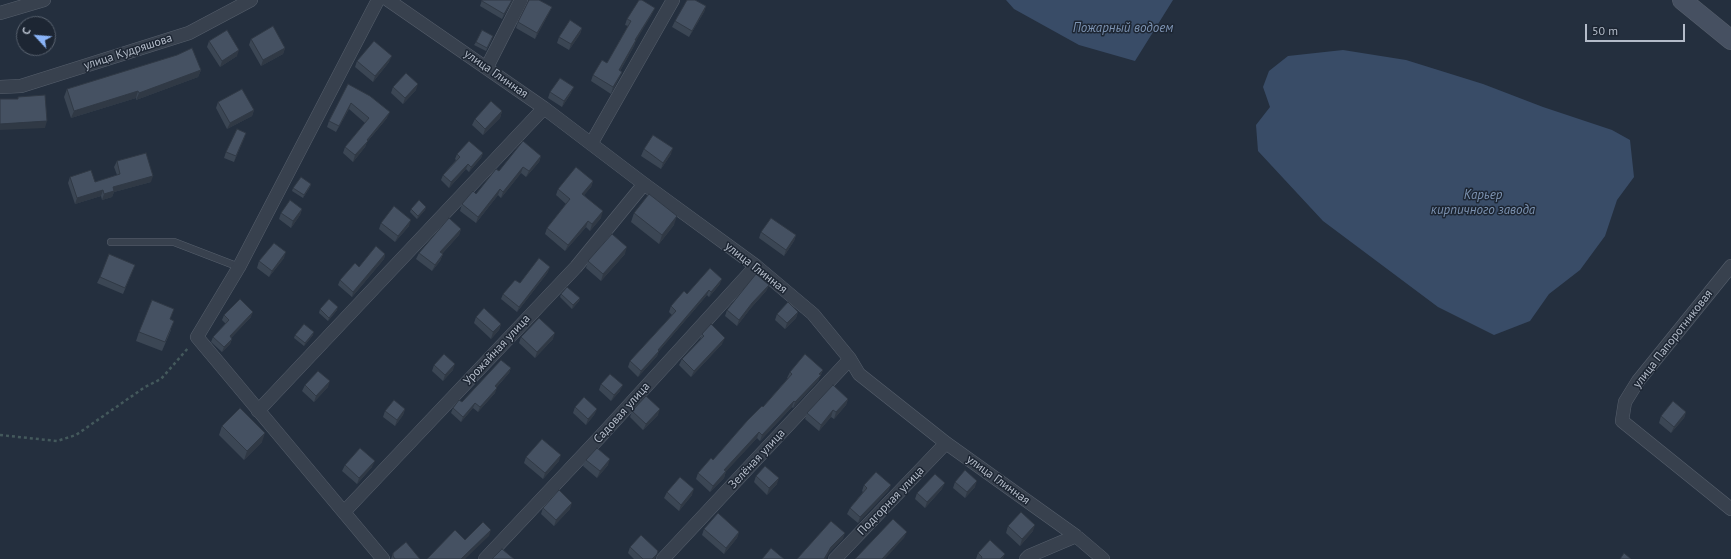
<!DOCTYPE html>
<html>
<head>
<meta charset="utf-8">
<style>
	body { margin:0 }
	#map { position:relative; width:1731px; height:559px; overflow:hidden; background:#242f3e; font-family:"PT Sans",sans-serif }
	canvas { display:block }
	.north { position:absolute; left:16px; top:16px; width:40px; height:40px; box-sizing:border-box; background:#1d2633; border:1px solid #59626f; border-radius:50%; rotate:296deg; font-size:11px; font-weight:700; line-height:16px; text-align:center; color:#b4bcc9 }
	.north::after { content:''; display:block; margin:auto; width:14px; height:18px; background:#8ab4f8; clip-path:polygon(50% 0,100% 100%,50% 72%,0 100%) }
	.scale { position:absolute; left:1585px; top:24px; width:100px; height:18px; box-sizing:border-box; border:2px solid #b4bcc9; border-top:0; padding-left:5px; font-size:12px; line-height:14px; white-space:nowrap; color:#b4bcc9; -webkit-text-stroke:3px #1d2633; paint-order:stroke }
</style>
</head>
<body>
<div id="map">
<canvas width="1731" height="559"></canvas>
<div class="north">С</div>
<div class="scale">50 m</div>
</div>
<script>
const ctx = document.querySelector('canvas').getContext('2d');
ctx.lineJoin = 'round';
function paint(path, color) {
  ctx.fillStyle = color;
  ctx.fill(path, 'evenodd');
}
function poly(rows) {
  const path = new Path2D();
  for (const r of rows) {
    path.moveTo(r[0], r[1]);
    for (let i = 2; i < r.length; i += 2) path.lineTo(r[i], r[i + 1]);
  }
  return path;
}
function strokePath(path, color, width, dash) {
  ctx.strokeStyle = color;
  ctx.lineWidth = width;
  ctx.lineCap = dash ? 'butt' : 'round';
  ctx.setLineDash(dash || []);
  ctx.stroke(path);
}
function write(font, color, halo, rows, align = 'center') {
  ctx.font = font + ' "PT Sans",sans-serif';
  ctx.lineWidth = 3;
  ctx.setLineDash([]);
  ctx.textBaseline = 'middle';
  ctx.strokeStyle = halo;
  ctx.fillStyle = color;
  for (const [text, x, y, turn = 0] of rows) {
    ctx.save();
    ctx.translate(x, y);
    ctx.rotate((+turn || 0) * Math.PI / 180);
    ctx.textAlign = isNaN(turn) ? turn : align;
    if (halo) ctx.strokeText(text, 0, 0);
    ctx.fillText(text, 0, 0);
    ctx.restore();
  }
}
paint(poly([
	[1006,0,1173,0,1135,61,1079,45,1014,9],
	[1343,50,1406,60,1483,84,1543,107,1612,130,1630,140,1634,177,1617,200,1605,236,1580,270,1549,294,1530,321,1494,335,1438,307,1323,221,1258,151,1256,125,1270,107,1263,87,1269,71,1288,56]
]), '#394c67');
const lane = poly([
	[111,242,174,242,239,267]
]);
const street = poly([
	[378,0,239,267,197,337,383,559],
	[388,0,544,108,644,184,756,266,813,314,850,359,859,374,946,443,1076,536,1103,559],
	[0,13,44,0],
	[487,67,521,0],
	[0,87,21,86,189,33,251,0],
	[591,144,673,0],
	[1731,266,1638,381,1625,402,1622,421,1731,509],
	[258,411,544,108],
	[344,512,576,267,644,184],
	[485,559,599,438,756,266],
	[663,559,850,359],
	[835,559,946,443],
	[1026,559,1029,556,1076,536]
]);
const secondary = poly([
	[1682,0,1731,40]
]);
strokePath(lane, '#565f6c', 8);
strokePath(street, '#565f6c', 14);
strokePath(secondary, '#565f6c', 20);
strokePath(poly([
	[0,435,57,441,76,435,145,387,161,379,189,347]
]), '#44595c', 2.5, [3, 3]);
strokePath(lane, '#38414e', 7);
strokePath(street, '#38414e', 13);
strokePath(secondary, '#465061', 19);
paint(poly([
	[482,0,513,0,502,19,480,6],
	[706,6,704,12,689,37,672,27,675,21],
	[552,7,549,13,535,39,516,28,518,22],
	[652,14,636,40,634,46,620,71,622,72,611,94,591,81,593,75,607,63,628,26,625,25,627,19],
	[582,28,580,34,569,50,557,43,559,37],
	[251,39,285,48,283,54,261,66,249,45],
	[492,39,486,51,474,45,476,42],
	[209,41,237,56,220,67,207,47],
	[357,61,389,62,373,82,355,67],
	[201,70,198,77,136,100,136,98,71,118,64,97,67,89],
	[348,84,387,118,367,142,365,147,353,162,343,153,345,147,365,123,349,109,336,132,327,127,329,121],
	[393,87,416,90,403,104,391,93],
	[550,92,571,93,562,107,548,98],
	[218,102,254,110,252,116,227,129,216,108],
	[502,111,500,118,483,135,472,125,475,119],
	[246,133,234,162,224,158,226,152],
	[644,149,671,154,661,169,641,156],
	[483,153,481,158,469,172,466,169,449,188,441,180,443,175,456,160,455,159,457,154],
	[541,156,539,162,526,177,521,173,501,198,498,195,476,223,460,211,462,204,476,194,499,171],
	[117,161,151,182,114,192,112,197,102,200,101,196,75,204,68,183,70,177,95,182,117,175,114,167],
	[593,181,591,187,584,195,601,218,590,231,586,227,565,251,545,234,547,228,566,204,556,195,558,189],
	[311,184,310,187,303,198,292,191,293,188],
	[426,207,425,210,417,219,410,212,411,209],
	[302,209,300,215,291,228,279,219,281,213],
	[634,213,674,225,659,244,631,222],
	[381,223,409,226,395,242,379,229],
	[461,229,459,235,442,254,443,254,440,261,432,271,416,259,419,253],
	[761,232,796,235,794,241,784,256,759,238],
	[385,254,384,259,352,297,338,285,340,280,359,267],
	[625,254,601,281,586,268,588,261],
	[284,258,269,277,257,268,259,261],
	[135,265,123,294,97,283,100,277],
	[548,272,517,312,501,299,503,294],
	[720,284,709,297,707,295,659,351,657,356,638,377,628,367,630,361,672,315,669,312,671,306,687,294],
	[769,285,766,291,750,309,737,326,725,316,727,310],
	[561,294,580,298,579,301,572,309,560,297],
	[320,309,337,310,328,321,319,313],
	[798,312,796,318,785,329,775,320,777,314],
	[224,315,251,317,231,338,232,339,230,344,222,352,211,342,213,337,226,324,222,320],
	[476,317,501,324,499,330,491,339,474,323],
	[170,319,171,330,162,351,136,341,139,332],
	[702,334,722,344,691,377,679,365,682,359,700,340],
	[295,335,313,335,304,346,294,338],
	[521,337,553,339,535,358,519,343],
	[434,365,453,370,443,381,432,371],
	[511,368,509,373,496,388,495,393,478,412,473,408,461,422,451,413,453,408],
	[823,370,818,381,793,408,792,407,760,441,757,438,726,471,724,478,710,492,696,479,698,473,713,460,763,407,788,378,787,378,790,372],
	[601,384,620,391,611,401,599,390],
	[305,385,328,387,314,402,302,391],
	[848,399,846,405,834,419,831,417,819,431,805,419,807,413],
	[575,407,597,409,594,415,586,425,573,413],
	[405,409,403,415,395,426,383,417,385,411],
	[632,411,658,415,643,430,630,417],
	[1686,412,1684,418,1671,433,1659,423,1661,416],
	[222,426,262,442,244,460,219,435],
	[526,457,559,461,543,479,524,463],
	[586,460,608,465,597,478,583,466],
	[345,465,372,467,357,484,342,471],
	[756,476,777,484,767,495,754,482],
	[955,482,975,487,965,498,953,488],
	[864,485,891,485,888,491,858,523,847,514,850,508,863,492,862,491],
	[942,489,925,508,915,499,917,493],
	[667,492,692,495,679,511,664,498],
	[543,508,570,509,554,526,541,514],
	[1008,526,1033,531,1020,546,1006,533],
	[704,529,739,532,737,538,724,554,702,535],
	[630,547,655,559,634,559,628,553],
	[393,553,420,559,391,559],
	[978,553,1003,559,976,559]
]), '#3b4654');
paint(poly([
	[512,0,513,0,502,19,504,14],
	[706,6,704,12,689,37,692,31],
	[552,7,549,13,535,39,537,33],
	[655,8,652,14,633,46,635,40],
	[582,28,580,34,569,50,571,44],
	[636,40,634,46,617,76,619,70],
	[285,48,283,54,261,66,263,60],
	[239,50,237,56,220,67,222,61],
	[392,56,389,62,373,82,375,76],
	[201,70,198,77,136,100,139,93],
	[622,72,611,94,613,87],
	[418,84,416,90,403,104,405,98],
	[574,87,571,93,562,107,564,101],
	[138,91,136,98,71,118,74,111],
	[351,103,349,109,336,132,339,126],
	[254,110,252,116,227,129,230,123],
	[502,111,500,118,483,135,485,129],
	[390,112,387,118,367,142,365,147,353,162,355,155,367,140],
	[47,121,45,128,0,130,0,124],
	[246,133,244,139,234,162,236,156],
	[673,148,671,154,661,169,663,163],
	[483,153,481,158,469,172,471,167],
	[541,156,539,162,526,177,529,171],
	[468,164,466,169,449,188,451,182],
	[523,167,521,173,501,198,503,192],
	[153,176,151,182,114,192,112,197,102,200,104,194,113,187],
	[593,181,591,187,580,200,582,194],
	[311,184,310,187,303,198,304,195],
	[500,189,498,195,476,223,478,217],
	[103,190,101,196,75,204,77,198],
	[426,207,425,210,417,219,418,216],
	[302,209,300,215,291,228,293,221],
	[603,211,601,218,590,231,592,224],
	[677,216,674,225,659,244,662,235],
	[411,220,409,226,395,242,398,236],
	[588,221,586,227,565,251,568,245],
	[461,229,459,235,438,258,440,252],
	[796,235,794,241,784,256,786,250],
	[627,247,625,254,601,281,603,274],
	[286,252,284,258,269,277,272,271],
	[385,254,384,259,352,297,353,292],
	[443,254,440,261,432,271,435,265],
	[550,267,548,272,517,312,519,307],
	[722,279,720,284,709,297,711,292],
	[769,285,766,291,750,309,737,326,739,320,752,303],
	[709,290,707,295,659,351,657,356,638,377,641,371,658,350],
	[580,298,579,301,572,309,573,305],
	[338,307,337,310,328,321,329,318],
	[253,312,251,317,228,341,230,336],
	[798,312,796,318,785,329,787,323],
	[501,324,499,330,491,339,493,332],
	[314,332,313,335,304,346,305,343],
	[555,333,553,339,535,358,537,352],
	[725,338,722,344,691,377,694,371],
	[232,339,230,344,222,352,224,347],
	[455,364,453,370,443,381,445,375],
	[511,368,509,373,493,391,495,386],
	[823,370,818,381,793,408,795,402],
	[330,381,328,387,314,402,316,396],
	[623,385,620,391,611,401,614,395],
	[497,388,495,393,478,412,480,407],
	[848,399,846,405,834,419,836,412],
	[794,401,792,407,760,441,762,435],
	[475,403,473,408,461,422,463,417],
	[405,409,403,415,395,426,397,420],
	[597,409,594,415,586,425,588,419],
	[660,409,658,415,643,430,646,424],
	[833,410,831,417,819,431,821,425],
	[1686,412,1684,418,1671,433,1674,427],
	[759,432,757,438,722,476,724,470],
	[265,433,262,442,244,460,247,451],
	[561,455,559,461,543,479,545,473],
	[610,459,608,465,597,478,600,471],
	[375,461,372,467,357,484,359,478],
	[726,471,724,478,710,492,713,486],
	[779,478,777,484,767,495,769,488],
	[977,481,975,487,965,498,967,492],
	[945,483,942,489,925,508,927,502],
	[891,485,888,491,858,523,860,517],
	[694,489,692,495,679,511,681,505],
	[572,503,570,509,554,526,556,520],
	[1035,525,1033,531,1020,546,1022,539],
	[491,530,489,536,465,559,461,559],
	[739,532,737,538,724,554,726,548],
	[907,532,904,538,885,559,882,559],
	[845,533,843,539,829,553,826,559,824,559,831,547],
	[657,554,655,559,652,559],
	[1005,554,1003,559,1000,559]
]), '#303945');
const building = poly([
	[482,0,512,0,504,14,482,1,482,0],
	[529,0,539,0,552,7,537,33,518,22,529,0],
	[639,0,642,0,655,8,635,40,636,40,619,70,622,72,613,87,593,75,602,60,607,63,631,21,627,19,639,0],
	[687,0,695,0,706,6,692,31,675,21,687,0],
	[570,20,582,28,571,44,559,37,570,20],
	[273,26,285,48,263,60,251,39,273,26],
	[227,30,239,50,222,61,209,41,227,30],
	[482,30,493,36,487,48,476,42,482,30],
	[374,41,392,56,375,76,357,61,374,41],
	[192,48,201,70,139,93,138,91,74,111,67,89,177,55,192,48],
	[406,73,418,84,405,98,393,87,406,73],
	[560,78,574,87,564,101,550,92,560,78],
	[348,84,370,96,390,112,367,140,368,141,355,155,345,147,369,118,351,103,339,126,329,121,348,84],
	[242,89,254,110,230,123,218,102,242,89],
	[45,95,47,121,0,124,0,99,18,99,18,97,45,95],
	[491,101,502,111,485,129,475,119,491,101],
	[237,129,246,133,236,156,226,152,237,129],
	[653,135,673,148,663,163,644,149,653,135],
	[469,141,483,153,471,167,468,164,451,182,443,175,460,157,457,154,469,141],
	[523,141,541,156,529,171,523,167,503,192,500,189,478,217,462,204,473,191,476,194,496,169,499,171,523,141],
	[146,153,153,176,113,187,114,191,104,194,103,190,77,198,70,177,91,170,95,182,120,174,117,161,146,153],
	[576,167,593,181,582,194,603,211,592,224,588,221,568,245,547,228,570,199,558,189,576,167],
	[301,177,311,184,304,195,293,188,301,177],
	[649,194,677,216,662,235,634,213,649,194],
	[290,200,302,209,293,221,281,213,290,200],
	[419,200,426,207,418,216,411,209,419,200],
	[394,206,411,220,398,236,381,223,394,206],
	[449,218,461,229,440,252,443,254,435,265,419,253,449,218],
	[771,218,796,235,786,250,761,232,771,218],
	[612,234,627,247,603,274,588,261,612,234],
	[274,243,286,252,272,271,259,261,274,243],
	[376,246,385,254,353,292,340,280,355,263,359,267,376,246],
	[109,254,135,265,125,288,100,277,109,254],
	[539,258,550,267,519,307,503,294,515,280,520,283,539,258],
	[710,268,722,279,711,292,709,290,658,350,659,351,641,371,630,361,676,311,671,306,684,291,687,294,710,268],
	[756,274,769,285,752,303,739,320,727,310,756,274],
	[567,287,580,298,573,305,561,294,567,287],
	[240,299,253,312,230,336,232,339,224,347,213,337,229,320,224,315,240,299],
	[329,299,338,307,329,318,320,309,329,299],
	[152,300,174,309,170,319,174,321,165,342,139,332,152,300],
	[788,302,798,312,787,323,777,314,788,302],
	[484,308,501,324,493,332,476,317,484,308],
	[539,318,555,333,537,352,521,337,539,318],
	[304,324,314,332,305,343,295,335,304,324],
	[711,324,725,338,694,371,682,359,704,336,702,334,711,324],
	[444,354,455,364,445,375,434,365,444,354],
	[805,354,823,370,819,374,821,375,795,402,794,401,762,435,759,432,724,470,726,471,713,486,698,473,711,458,713,460,747,421,762,406,763,407,792,374,790,372,805,354],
	[501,360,511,368,495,386,497,388,480,407,475,403,463,417,453,408,459,400,462,402,501,360],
	[318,371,330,381,316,396,305,385,318,371],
	[610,374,623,385,614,395,601,384,610,374],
	[833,385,848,399,836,412,833,410,821,425,807,413,833,385],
	[646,396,660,409,646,424,632,411,646,396],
	[584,397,597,409,588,419,575,407,584,397],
	[394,400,405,409,397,420,385,411,394,400],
	[1673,401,1686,412,1674,427,1661,416,1673,401],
	[240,408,265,433,247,451,222,426,240,408],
	[542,439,561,455,545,473,526,457,542,439],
	[360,448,375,461,359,478,345,465,360,448],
	[597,448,610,459,600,471,586,460,597,448],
	[765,466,779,478,769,488,756,476,765,466],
	[965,470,977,481,967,492,955,482,965,470],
	[876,472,891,485,860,517,850,508,867,488,864,485,876,472],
	[935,474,945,483,927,502,917,493,935,474],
	[680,477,694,489,681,505,667,492,680,477],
	[559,490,572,503,556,520,543,508,559,490],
	[1021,512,1035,525,1022,539,1008,526,1021,512],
	[718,513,739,532,726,548,704,529,718,513],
	[893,519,907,532,882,559,855,559,893,519],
	[831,521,845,533,831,547,824,559,797,559,831,521],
	[483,522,491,530,461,559,427,559,455,530,465,540,483,522],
	[641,535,658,551,657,554,652,559,643,559,630,547,641,535],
	[990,540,1005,554,1000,559,981,559,982,557,978,553,990,540],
	[406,542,420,559,395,559,393,556,393,553,406,542],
	[771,548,784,559,762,559,771,548],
	[502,549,514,559,492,559,502,549],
	[1624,553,1631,559,1620,559,1624,553]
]);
paint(building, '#455162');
strokePath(building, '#303945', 1);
write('12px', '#b4bcc9', '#1d2633', [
	["улица Кудряшова",128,52,-18],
	["улица Глинная",496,74,35],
	["улица Глинная",756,268,38],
	["улица Папоротниковая",1673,339,-52],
	["Урожайная улица",497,350,-47],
	["Садовая улица",622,413,-48],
	["Зелёная улица",757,459,-47],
	["улица Глинная",998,480,36],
	["Подгорная улица",891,501,-46]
]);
write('italic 13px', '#7c92b1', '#1d2633', [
	["Пожарный водоем",1123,28],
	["Карьер",1483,195],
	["кирпичного завода",1483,210]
]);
</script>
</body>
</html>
